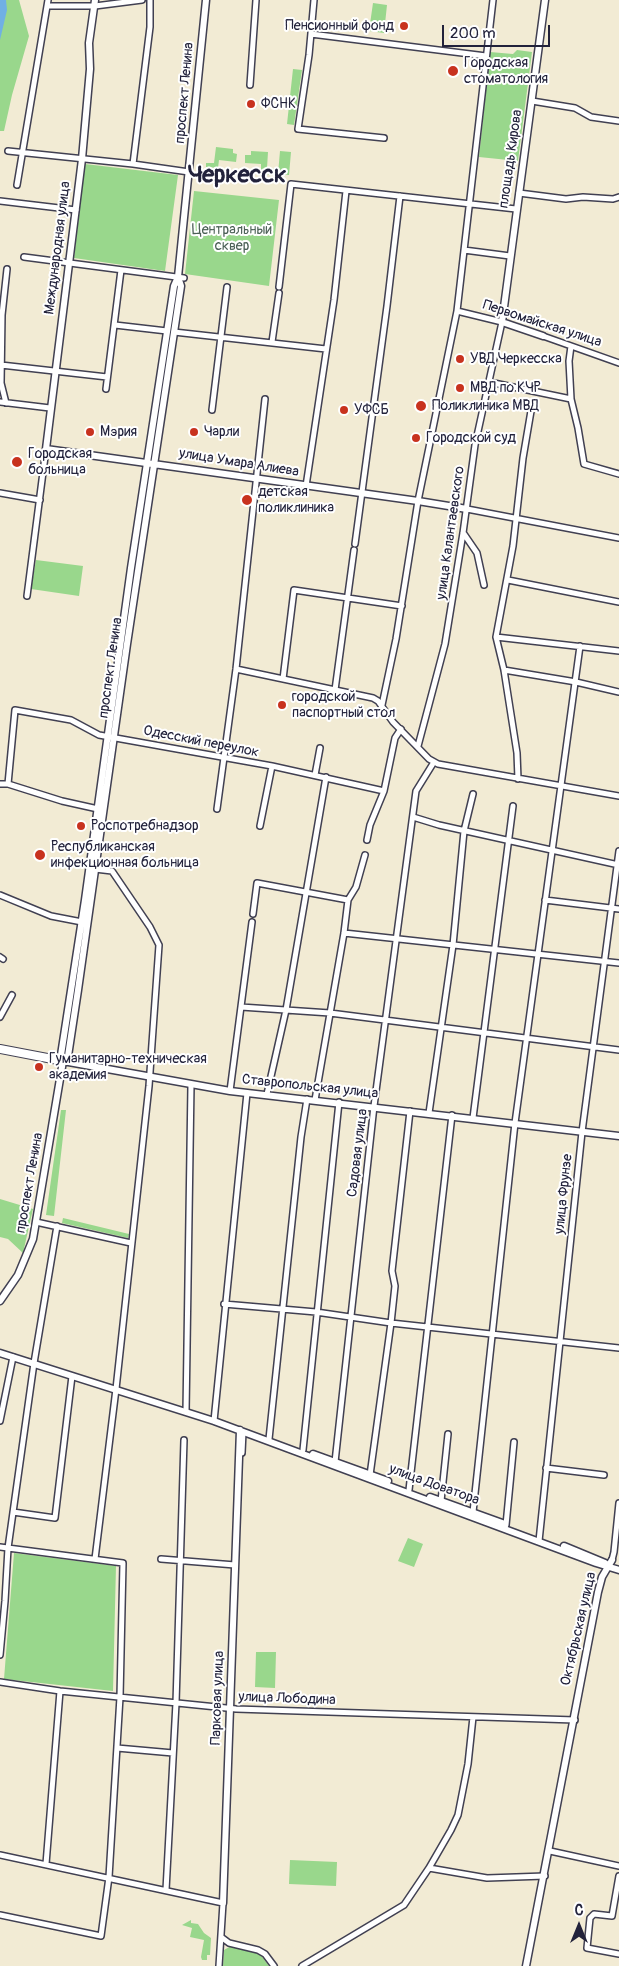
<!DOCTYPE html>
<html>
<head>
<meta charset="utf-8">
<style>
	body { margin:0 }
	#map { position:relative; width:619px; height:1966px; overflow:hidden; background:#f2ebd4; font-family:Pangolin,sans-serif }
	canvas { display:block }
	.north { position:absolute; left:554px; top:1901px; width:50px; height:50px; -webkit-text-stroke:4px #fff; paint-order:stroke; rotate:0deg; font-size:14px; font-weight:700; line-height:20px; text-align:center; color:#22223b }
	.north::after { content:''; display:block; margin:auto; width:18px; height:22px; background:#22223b; clip-path:polygon(50% 0,100% 100%,50% 72%,0 100%) }
	.scale { position:absolute; left:442px; top:25px; width:108px; height:22px; box-sizing:border-box; border:2px solid #22223b; border-top:0; padding-left:6px; font-size:15px; line-height:18px; white-space:nowrap; color:#22223b; -webkit-text-stroke:4px #fff; paint-order:stroke }
</style>
</head>
<body>
<div id="map">
<canvas width="619" height="1966"></canvas>
<div class="north">С</div>
<div class="scale">200 m</div>
</div>
<script>
const ctx = document.querySelector('canvas').getContext('2d');
ctx.lineJoin = 'round';
function paint(path, color) {
  ctx.fillStyle = color;
  ctx.fill(path, 'evenodd');
}
function poly(rows) {
  const path = new Path2D();
  for (const r of rows) {
    path.moveTo(r[0], r[1]);
    for (let i = 2; i < r.length; i += 2) path.lineTo(r[i], r[i + 1]);
  }
  return path;
}
function strokePath(path, color, width, dash) {
  ctx.strokeStyle = color;
  ctx.lineWidth = width;
  ctx.lineCap = dash ? 'butt' : 'round';
  ctx.setLineDash(dash || []);
  ctx.stroke(path);
}
function write(font, color, halo, rows, align = 'center') {
  ctx.font = font + ' Pangolin,sans-serif';
  ctx.lineWidth = 4;
  ctx.setLineDash([]);
  ctx.textBaseline = 'middle';
  ctx.strokeStyle = halo;
  ctx.fillStyle = color;
  for (const [text, x, y, turn = 0] of rows) {
    ctx.save();
    ctx.translate(x, y);
    ctx.rotate((+turn || 0) * Math.PI / 180);
    ctx.textAlign = isNaN(turn) ? turn : align;
    if (halo) ctx.strokeText(text, 0, 0);
    ctx.fillText(text, 0, 0);
    ctx.restore();
  }
}
paint(poly([
	[0,0,19,0,29,36,12,95,4,131,0,131],
	[373,3,387,5,384,33,369,31],
	[517,50,532,52,518,161,479,157,490,52,513,54],
	[293,69,302,70,294,125,287,124],
	[216,147,233,149,233,153,237,154,236,162,219,160,218,168,206,167,206,163,214,163],
	[251,151,268,152,267,168,276,169,276,175,261,174,261,164,245,163,245,155,251,155],
	[280,151,291,152,289,175,278,174],
	[85,164,178,175,165,271,74,258],
	[194,191,279,200,269,286,185,274],
	[36,560,83,566,79,596,31,589],
	[61,1110,66,1110,54,1216,46,1215],
	[0,1199,33,1209,23,1253,8,1239,0,1237],
	[63,1218,129,1234,128,1238,62,1223],
	[408,1538,423,1544,414,1567,398,1561],
	[14,1553,116,1566,113,1691,4,1679],
	[256,1652,276,1652,275,1688,255,1687],
	[290,1860,337,1862,336,1886,289,1884],
	[191,1920,191,1923,198,1924,204,1933,211,1938,210,1955,207,1955,207,1960,202,1960,201,1957,204,1940,190,1937,192,1928,182,1925],
	[231,1946,256,1952,260,1954,269,1966,223,1966,224,1950]
]), '#99d78c');
paint(poly([
	[0,0,6,0,7,10,0,40]
]), '#70b0e4');
const minor = poly([
	[314,0,309,55,298,129,384,138],
	[47,6,95,6,142,0],
	[311,34,486,56],
	[250,85,256,0],
	[532,101,575,108,591,117,619,121],
	[8,151,133,164,189,172],
	[133,164,150,27,150,0],
	[17,185,48,0],
	[519,193,566,199,583,197,613,199,619,197],
	[0,201,76,210],
	[464,250,510,256],
	[24,257,184,278],
	[279,287,291,184,516,209],
	[115,325,167,331],
	[174,332,326,349],
	[543,336,619,363],
	[272,342,279,293],
	[571,346,569,361,571,399,578,428,584,464,619,474],
	[1,365,107,377],
	[489,382,571,399],
	[106,389,121,270],
	[0,402,50,408],
	[6,403,1,383,2,315,7,269],
	[212,410,227,287],
	[306,486,334,300,346,191],
	[0,493,40,500],
	[467,509,619,538],
	[464,534,477,553,484,585],
	[355,544,387,306,400,196],
	[508,580,619,602],
	[27,596,46,449],
	[496,637,619,651],
	[236,669,373,698,378,701,393,722,429,759,438,764,619,796],
	[504,670,576,682,619,692],
	[283,679,294,590,402,606],
	[335,690,354,550],
	[382,705,396,639,418,501,457,311,493,0],
	[418,746,445,644,463,533,475,445,502,322,457,311],
	[315,775,320,748],
	[518,779,517,753,504,670,496,637,513,546,523,458,531,411],
	[0,784,8,784,62,801,98,809],
	[8,784,15,710,71,720,99,735,272,766,384,791],
	[217,809,236,669,265,399],
	[413,817,439,825,619,865],
	[260,826,272,766],
	[367,840,370,825,384,791,395,738,401,729],
	[0,895,51,916,82,922],
	[545,900,619,909],
	[253,914,257,883,348,900],
	[344,933,619,963],
	[0,957,3,959],
	[241,1007,330,1013,619,1050],
	[0,1017,12,995],
	[230,1091,252,922],
	[267,1094,286,1010,326,777],
	[315,1100,344,933,348,900,356,887,365,855],
	[429,1113,453,945,464,831,473,794],
	[473,1118,513,806],
	[36,1222,131,1243],
	[224,1304,316,1312,391,1323,619,1348],
	[186,1412,191,1085],
	[0,1421,13,1357],
	[214,1421,247,1093],
	[269,1439,301,1137,307,1099],
	[303,1450,339,1102],
	[242,1453,243,1432],
	[335,1462,374,1106,416,791,434,762],
	[546,1468,604,1475],
	[370,1475,391,1323,395,1286,392,1271,410,1111],
	[409,1490,452,1115],
	[441,1501,448,1434],
	[13,1512,55,1518,72,1376],
	[473,1512,515,1123,580,646],
	[506,1525,514,1442],
	[539,1541,582,1132,619,851],
	[0,1547,123,1563,120,1697,109,1877,101,1936,0,1915],
	[95,1559,116,1389,149,1086,159,945,150,927,112,871,95,869],
	[161,1559,235,1565],
	[612,1560,614,1552,619,1503],
	[0,1655,5,1601,8,1548,34,1363,57,1226],
	[0,1682,60,1691,236,1709,575,1720],
	[117,1748,173,1753],
	[550,1851,619,1866],
	[0,1855,223,1903,219,1966],
	[46,1864,60,1691],
	[429,1868,451,1830,458,1815,468,1764,473,1717],
	[619,1876,612,1916,594,1914,590,1918,587,1948,619,1954],
	[166,1890,176,1703,184,1440],
	[221,1937,229,1943,258,1950,265,1954,274,1966],
	[302,1966,404,1905,429,1868,487,1878,545,1876]
]);
const major = poly([
	[95,0,89,43,90,69,82,159,46,449,418,501,467,509],
	[543,336,502,322,545,0],
	[63,1061,68,1056,78,990,127,644,181,286,178,277],
	[63,1061,230,1091,619,1136],
	[0,1301,18,1275,33,1239,63,1061,61,1055,85,900,131,568,174,286,178,277,206,0],
	[0,1353,214,1421,596,1563,619,1570],
	[313,1454,388,1481],
	[430,1497,505,1524],
	[564,1546,605,1563],
	[223,1903,240,1430],
	[526,1966,598,1592,602,1577,612,1560]
]);
const highway = poly([
	[0,1049,63,1061]
]);
strokePath(minor, '#414052', 8);
strokePath(major, '#414052', 9);
strokePath(highway, '#414052', 10);
strokePath(minor, '#fff', 5);
strokePath(major, '#fff', 6);
strokePath(highway, '#fff', 8);
for (const [x, y, r, color] of [
	[404,26,5,"#c8321e"],
	[453,71,6,"#c8321e"],
	[251,104,5,"#c8321e"],
	[460,359,5,"#c8321e"],
	[460,388,5,"#c8321e"],
	[421,406,6,"#c8321e"],
	[344,410,5,"#c8321e"],
	[90,432,5,"#c8321e"],
	[194,432,5,"#c8321e"],
	[416,438,5,"#c8321e"],
	[17,462,6,"#c8321e"],
	[247,500,6,"#c8321e"],
	[282,705,5,"#c8321e"],
	[81,826,5,"#c8321e"],
	[40,855,6,"#c8321e"],
	[39,1067,5,"#c8321e"]
]) {
  const dot = new Path2D();
  dot.arc(x, y, r, 0, 2 * Math.PI);
  ctx.fillStyle = color;
  ctx.fill(dot);
  strokePath(dot, '#fff', 2);
}
write('14px', '#22223b', '#fff', [
	["Пенсионный фонд",394,26,"right"],
	["Городская",464,63],
	["стоматология",464,79],
	["ФСНК",261,104],
	["УВД Черкесска",470,359],
	["МВД по КЧР",470,388],
	["Поликлиника МВД",432,406],
	["УФСБ",354,410],
	["Мэрия",100,432],
	["Чарли",204,432],
	["Городской суд",426,438],
	["Городская",28,454],
	["больница",28,470],
	["детская",258,492],
	["поликлиника",258,508],
	["городской",292,697],
	["паспортный стол",292,713],
	["Роспотребнадзор",91,826],
	["Республиканская",51,847],
	["инфекционная больница",51,863],
	["Гуманитарно-техническая",49,1059],
	["академия",49,1075]
], 'left');
write('14px', '#22223b', '#fff', [
	["проспект Ленина",185,93,-85],
	["площадь Кирова",511,159,-82],
	["Международная улица",58,248,-83],
	["Первомайская улица",542,324,18],
	["улица Умара Алиева",239,463,9],
	["улица Калантаевского",451,533,-82],
	["проспект Ленина",111,668,-82],
	["Одесский переулок",201,742,11],
	["Ставропольская улица",310,1087,6],
	["Садовая улица",358,1153,-83],
	["проспект Ленина",30,1183,-80],
	["улица Фрунзе",564,1194,-84],
	["улица Доватора",434,1485,20],
	["Октябрьская улица",579,1629,-77],
	["Парковая улица",218,1698,-88],
	["улица Лободина",287,1699,2]
]);
write('14px', '#4c6157', '#fff', [
	["Центральный",232,230],
	["сквер",232,246]
]);
write('bold 24px', '#22223b', '#fff', [
	["Черкесск",237,176]
]);
</script>
</body>
</html>
